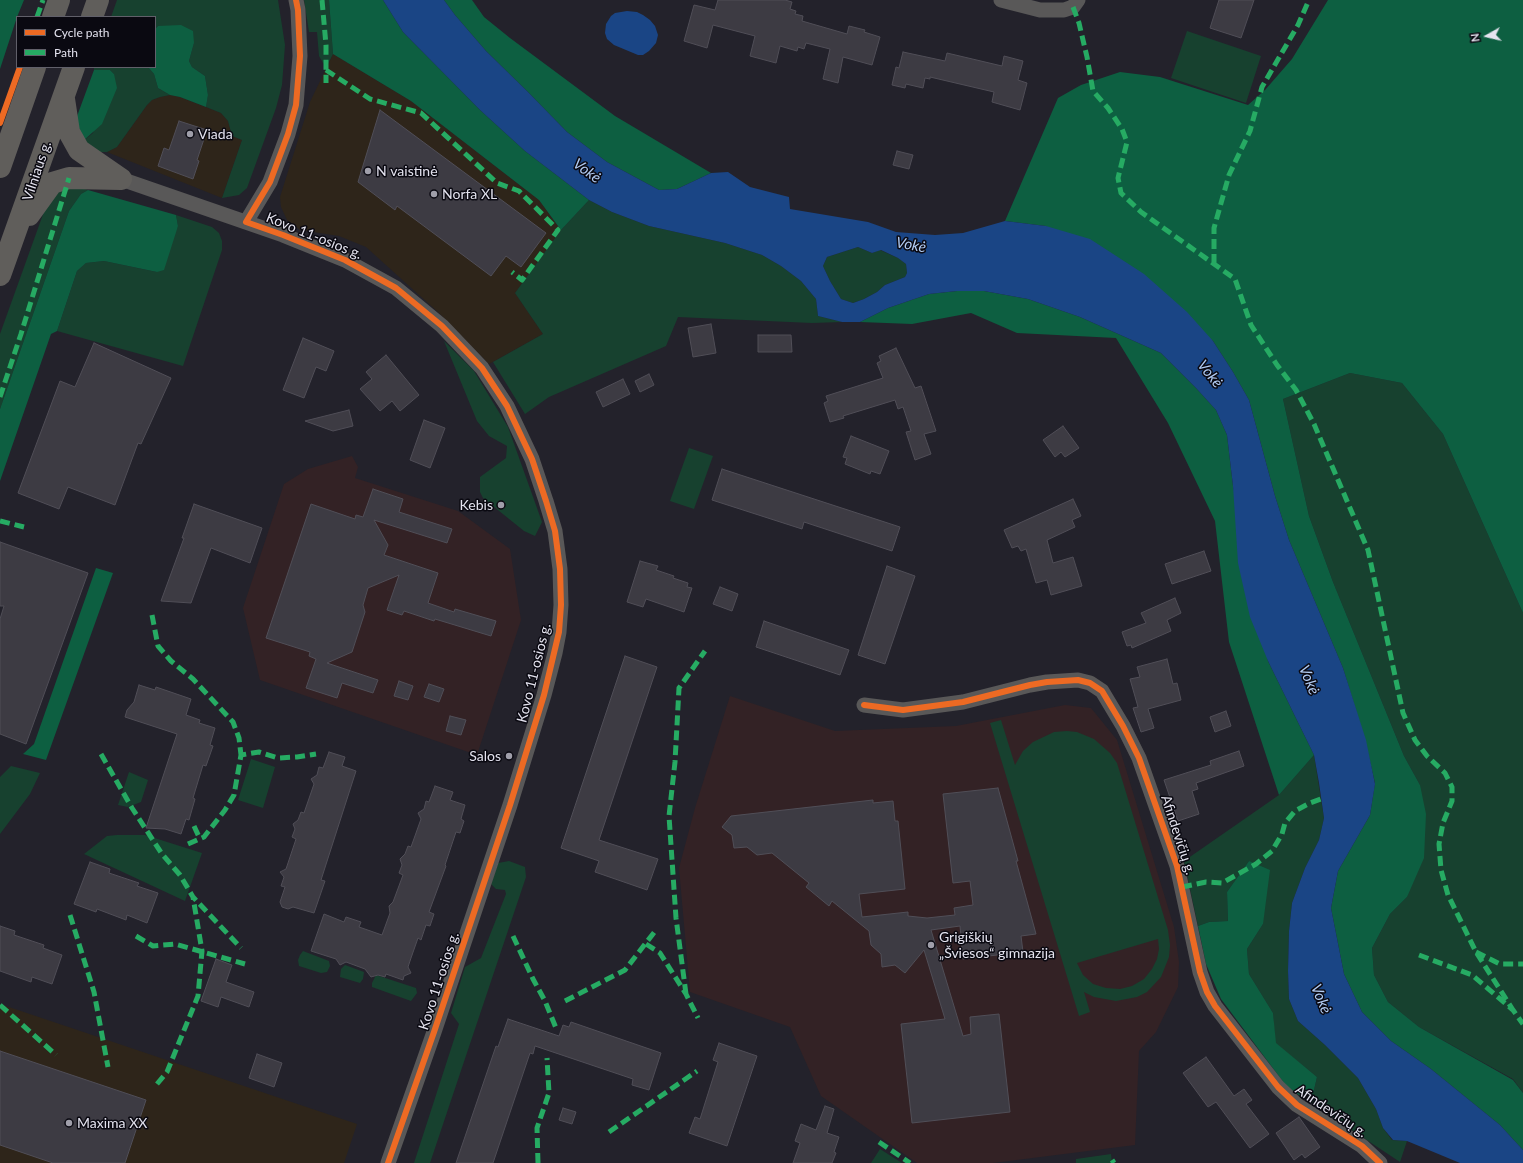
<!DOCTYPE html>
<html>
<head>
<meta charset="utf-8">
<style>
	body { margin:0 }
	#map { position:relative; width:1523px; height:1163px; overflow:hidden; background:#23222b; font-family:Lato,sans-serif }
	canvas { display:block }
	.legend { position:absolute; left:16px; top:16px; width:140px; height:52px; box-sizing:border-box; background:#0a0911; border:1px solid #61606a; margin:0; padding:5px 7px; list-style:none; font-size:12px; color:#e4e3ef }
	.legend li { display:flex; align-items:center; gap:8px; height:20px }
	.legend b { width:20px; border:1px solid #61606a }
	.north { position:absolute; left:1467px; top:16px; width:40px; height:40px; -webkit-text-stroke:3px #0a0911; paint-order:stroke; rotate:262deg; font-size:11px; font-weight:700; line-height:16px; text-align:center; color:#e4e3ef }
	.north::after { content:''; display:block; margin:auto; width:14px; height:18px; background:#e4e3ef; clip-path:polygon(50% 0,100% 100%,50% 72%,0 100%) }
</style>
</head>
<body>
<div id="map">
<canvas width="1523" height="1163"></canvas>
<ul class="legend">
<li><b style="height:5px;background:#ed6a23"></b>Cycle path</li>
<li><b style="height:5px;background:#26ab63"></b>Path</li>
</ul>
<div class="north">N</div>
</div>
<script>
const ctx = document.querySelector('canvas').getContext('2d');
ctx.lineJoin = 'round';
function paint(path, color) {
  ctx.fillStyle = color;
  ctx.fill(path, 'evenodd');
}
function poly(rows) {
  const path = new Path2D();
  for (const r of rows) {
    path.moveTo(r[0], r[1]);
    for (let i = 2; i < r.length; i += 2) path.lineTo(r[i], r[i + 1]);
  }
  return path;
}
function strokePath(path, color, width, dash) {
  ctx.strokeStyle = color;
  ctx.lineWidth = width;
  ctx.lineCap = dash ? 'butt' : 'round';
  ctx.setLineDash(dash || []);
  ctx.stroke(path);
}
function write(font, color, halo, rows, align = 'center') {
  ctx.font = font + ' Lato,sans-serif';
  ctx.lineWidth = 3;
  ctx.setLineDash([]);
  ctx.textBaseline = 'middle';
  ctx.strokeStyle = halo;
  ctx.fillStyle = color;
  for (const [text, x, y, turn = 0] of rows) {
    ctx.save();
    ctx.translate(x, y);
    ctx.rotate((+turn || 0) * Math.PI / 180);
    ctx.textAlign = isNaN(turn) ? turn : align;
    if (halo) ctx.strokeText(text, 0, 0);
    ctx.fillText(text, 0, 0);
    ctx.restore();
  }
}
paint(poly([
	[333,54,411,101,539,200,561,230,515,293,543,334,489,364,439,313,366,247,339,236,300,230,287,220,281,207,280,197,310,102],
	[170,95,180,97,221,113,228,121,232,136,242,140,222,198,107,152,117,147,147,105,152,100,160,97],
	[0,1004,357,1124,344,1163,0,1163]
]), '#2e251a');
paint(poly([
	[352,456,358,467,355,478,458,511,510,549,521,620,477,755,260,680,243,608,284,484,308,469],
	[730,696,835,731,956,726,1065,705,1091,708,1117,740,1174,927,1179,962,1178,987,1156,1032,1139,1051,1135,1145,993,1163,917,1163,821,1096,790,1027,690,992,679,868,695,808]
]), '#332225');
paint(poly([
	[117,0,278,0,285,45,282,85,276,108,247,188,239,195,222,198,242,140,232,136,228,121,221,113,206,107,208,95,205,76,192,67,189,61,194,43,158,26,155,29,155,17,111,17],
	[304,0,329,0,333,54,327,66,323,63,319,56,317,32,309,32],
	[1187,31,1261,56,1246,103,1171,78],
	[94,67,148,67,154,74,158,88,170,95,160,97,152,100,147,105,117,147,107,152,98,152,83,141,93,133,114,74,110,70,94,70],
	[78,187,88,190,81,194,69,211,0,409,0,334,46,206,58,190],
	[589,200,612,212,649,226,725,243,762,255,781,266,801,281,816,299,818,316,842,322,812,323,678,317,666,346,549,397,525,414,493,362,543,334,515,293,561,230],
	[176,215,212,227,219,233,222,241,222,250,183,366,57,331,77,271,86,263,104,261,157,272,178,226],
	[858,247,872,253,880,250,898,258,906,264,907,273,905,277,885,285,877,292,864,299,853,303,841,299,830,281,823,266,827,257],
	[444,341,474,371,508,427,542,522,535,536,524,531,483,498,480,492,480,477,506,458,507,446,489,436,477,421],
	[1350,373,1402,383,1443,434,1523,613,1523,1093,1513,1079,1419,1027,1388,1002,1374,975,1372,948,1390,914,1407,897,1420,785,1404,756,1333,582,1309,516,1283,399],
	[689,448,713,456,694,509,670,501],
	[1001,720,1015,765,1023,751,1033,742,1054,732,1067,731,1077,732,1094,739,1110,753,1117,763,1168,930,1170,945,1169,957,1161,977,1147,992,1137,997,1116,1001,1094,997,1084,992,1090,1012,1079,1016,990,723],
	[1158,939,1159,949,1157,959,1152,969,1144,979,1132,986,1120,989,1106,988,1093,984,1083,975,1077,963],
	[1314,755,1324,818,1319,840,1305,868,1292,903,1289,931,1288,971,1289,999,1298,1021,1325,1045,1358,1078,1376,1109,1383,1128,1392,1140,1407,1141,1400,1162,1311,1103,1317,1077,1275,1043,1273,1013,1249,974,1247,949,1263,924,1249,861,1227,892,1228,921,1209,922,1198,926,1184,861,1279,795],
	[251,759,275,767,263,808,238,800],
	[11,766,40,773,30,794,0,834,0,777],
	[129,772,148,780,141,802,128,807,118,805],
	[117,835,145,835,202,853,185,901,84,854,107,836],
	[509,861,525,867,526,877,430,1163,414,1163,459,1024,451,1013,465,967,481,958,506,894,505,890,496,889,491,884,498,863],
	[303,951,329,961,330,966,327,972,321,973,299,966,298,960,300,955],
	[345,965,364,972,363,979,360,983,340,977,341,969],
	[376,975,416,988,417,993,411,1001,372,987,372,983],
	[880,1149,902,1163,871,1163],
	[1111,1154,1112,1163,1076,1163,1076,1159]
]), '#17412f');
paint(poly([
	[0,0,24,0,17,17,0,69],
	[329,0,383,0,403,32,480,110,525,151,589,200,561,230,539,200,411,101,333,54],
	[444,0,472,0,484,17,510,38,615,116,711,173,677,189,659,190,607,162,567,132,528,92,486,51,455,15],
	[1328,0,1523,0,1523,613,1443,434,1402,383,1350,373,1283,399,1309,516,1333,582,1404,756,1420,785,1426,814,1424,858,1407,897,1390,914,1372,948,1374,975,1388,1002,1419,1027,1513,1080,1523,1093,1523,1150,1500,1125,1431,1069,1391,1041,1362,1012,1344,974,1331,908,1338,871,1370,815,1375,783,1365,740,1343,668,1289,540,1275,496,1249,400,1233,372,1213,341,1046,226,1005,221,1058,98,1081,85,1120,72,1160,77,1248,105,1265,90,1292,59],
	[181,25,193,31,194,43,189,61,192,67,205,76,208,95,206,107,180,97,170,95,158,88,154,74,148,67,155,67,155,29,158,26],
	[94,70,110,70,114,74,117,88,102,124,83,141,76,119],
	[88,190,176,215,178,226,164,270,157,272,104,261,86,263,77,271,57,331,51,334,0,481,0,409,69,211,81,194],
	[957,291,984,291,1028,299,1080,317,1161,353,1196,388,1216,410,1227,435,1233,486,1268,661,1314,755,1279,795,1229,642,1215,521,1168,423,1116,338,1017,333,971,313,912,324,860,322,888,308,929,294],
	[96,568,113,573,46,760,23,754,34,744],
	[1249,861,1270,870,1263,924,1247,949,1249,974,1273,1013,1276,1043,1317,1077,1311,1103,1287,1087,1221,999,1206,964,1198,926,1209,922,1228,921,1227,892]
]), '#0d5f41');
paint(poly([
	[383,0,444,0,455,15,486,51,528,92,567,132,607,162,659,190,677,189,711,173,728,172,750,187,789,197,790,209,868,222,896,232,935,235,963,233,1005,221,1046,226,1090,239,1144,274,1187,312,1213,341,1233,372,1249,400,1275,496,1289,540,1343,668,1366,740,1375,784,1370,815,1338,871,1331,908,1344,974,1362,1012,1391,1041,1431,1069,1500,1125,1523,1150,1523,1163,1460,1163,1407,1141,1393,1140,1383,1128,1376,1109,1358,1078,1325,1045,1298,1021,1289,999,1288,971,1289,931,1292,903,1305,868,1319,840,1324,818,1319,783,1314,755,1268,661,1250,617,1238,563,1233,486,1227,435,1216,410,1196,388,1161,353,1080,317,1028,299,984,291,957,291,929,294,888,308,860,322,842,322,818,316,816,299,801,281,781,266,762,255,725,243,649,226,612,212,589,200,525,151,480,110,403,32],
	[858,247,872,253,881,250,898,258,906,264,907,273,905,277,885,285,877,292,864,299,853,303,841,299,830,281,823,266,827,257],
	[627,11,637,12,643,15,650,20,655,26,658,35,656,43,649,51,643,55,638,55,614,45,607,39,605,33,606,24,611,16,615,13]
]), '#1a4585');
const building = poly([
	[718,0,785,0,792,2,790,9,796,11,795,14,803,16,802,21,847,34,849,26,865,30,864,32,880,37,872,65,843,57,838,83,823,79,830,49,806,43,804,49,798,47,797,51,780,46,776,63,750,56,755,36,713,25,707,48,684,41,694,5,715,10,718,0],
	[1219,0,1254,0,1241,38,1210,28,1219,0],
	[903,52,945,61,947,53,1002,66,1004,56,1023,61,1018,80,1027,83,1020,110,992,102,994,92,930,77,930,79,925,78,923,88,906,84,905,88,892,85,896,67,899,68,903,52],
	[380,110,546,233,521,267,506,256,491,276,397,206,395,210,358,182,380,110],
	[179,121,207,130,197,160,199,161,193,179,158,166,164,148,169,150,179,121],
	[897,151,913,155,909,169,893,165,897,151],
	[711,324,716,353,693,357,688,328,711,324],
	[758,335,791,335,792,352,758,352,758,335],
	[303,338,334,351,326,371,316,367,304,398,283,390,303,338],
	[94,343,171,378,141,444,138,443,115,505,68,487,59,509,18,493,60,381,75,387,94,343],
	[896,348,915,388,921,386,936,431,924,434,931,454,915,460,906,432,911,431,903,407,898,409,895,400,843,416,844,418,830,422,824,403,828,401,826,396,883,378,877,363,881,361,879,356,896,348],
	[386,355,419,395,400,411,392,401,380,411,360,389,372,379,366,372,386,355],
	[649,374,654,385,640,392,635,381,649,374],
	[623,379,630,394,603,407,596,392,623,379],
	[349,410,353,426,333,431,305,421,349,410],
	[424,420,445,428,430,468,410,460,424,420],
	[1063,426,1079,448,1065,457,1061,452,1055,457,1043,440,1063,426],
	[851,436,889,451,880,474,871,471,870,474,845,464,847,458,843,457,851,436],
	[722,469,900,527,892,551,804,522,802,529,712,500,722,469],
	[373,489,403,499,399,512,452,529,447,543,374,520,388,545,384,555,438,573,428,603,454,612,455,609,496,621,491,636,435,619,434,621,404,611,402,615,387,610,399,575,368,588,363,605,365,612,352,652,327,663,378,680,373,693,342,683,337,698,306,688,316,659,309,656,310,652,266,638,311,504,355,519,356,515,363,517,373,489],
	[1073,499,1081,516,1072,520,1075,527,1047,540,1053,563,1073,557,1082,586,1051,595,1047,580,1036,583,1026,549,1021,551,1018,546,1012,548,1004,530,1073,499],
	[194,504,262,528,250,563,211,548,191,603,161,601,184,538,182,538,194,504],
	[0,542,88,573,26,744,0,734,0,619,4,606,0,606,0,542],
	[1204,551,1211,571,1172,584,1165,564,1204,551],
	[640,561,658,566,656,570,674,576,673,578,688,583,687,587,692,588,684,612,646,599,643,607,627,602,640,561],
	[887,566,915,576,885,664,858,655,887,566],
	[720,587,738,594,732,611,713,604,720,587],
	[1175,598,1181,613,1167,620,1171,631,1132,648,1131,645,1127,646,1122,632,1146,623,1141,613,1175,598],
	[764,621,849,650,840,675,756,647,764,621],
	[625,656,657,667,599,840,658,859,647,890,595,872,599,861,561,848,625,656],
	[1167,659,1173,684,1177,683,1181,700,1148,709,1154,728,1141,732,1133,708,1138,707,1130,679,1140,677,1137,667,1167,659],
	[399,681,413,686,408,700,394,696,399,681],
	[429,684,444,689,439,702,424,697,429,684],
	[139,685,155,690,156,687,191,699,186,715,200,720,199,723,215,728,210,745,213,746,206,766,203,765,193,798,195,799,189,820,186,819,181,834,165,829,146,828,177,734,125,717,127,710,134,702,139,685],
	[1226,711,1231,726,1215,732,1210,717,1226,711],
	[450,716,466,720,461,735,446,731,450,716],
	[1239,751,1244,766,1196,783,1198,789,1192,791,1199,814,1178,821,1164,780,1211,765,1210,761,1239,751],
	[329,752,345,757,342,766,356,771,321,880,325,881,314,913,293,907,288,909,282,907,280,902,285,887,281,886,284,877,280,872,286,869,296,839,292,837,295,829,293,824,298,820,301,812,304,813,314,784,311,779,317,775,319,767,323,768,329,752],
	[435,786,453,792,450,800,465,805,461,819,464,821,460,833,456,832,445,865,446,866,429,912,434,914,430,926,426,925,421,940,418,938,411,958,408,967,411,973,404,976,403,980,386,974,385,977,378,975,371,977,365,969,346,962,340,965,336,959,311,951,324,914,344,922,346,917,361,922,359,927,382,935,390,913,389,906,393,902,403,875,399,873,402,865,400,859,405,854,408,846,411,847,421,819,418,813,424,809,426,801,429,802,435,786],
	[998,788,1018,861,1016,861,1036,934,1021,936,1023,952,963,959,960,926,931,930,963,1036,971,1034,970,1017,999,1014,1010,1112,912,1123,901,1024,945,1019,924,950,905,973,895,965,882,967,881,954,871,945,869,931,832,901,829,906,806,887,809,883,772,853,757,855,747,847,734,848,732,835,722,827,731,816,873,800,873,803,893,801,895,821,898,821,905,889,859,894,862,917,908,912,908,916,927,918,955,915,954,908,973,905,970,881,953,883,943,794,998,788],
	[90,862,110,869,109,873,139,883,137,886,158,893,147,923,127,915,126,920,97,909,96,912,74,904,90,862],
	[0,926,15,931,14,935,44,945,43,948,62,955,52,984,32,977,31,982,0,971,0,926],
	[216,959,232,965,226,982,254,992,249,1007,221,997,218,1007,201,1001,216,959],
	[508,1019,559,1036,563,1025,569,1027,571,1022,661,1053,649,1090,632,1085,633,1079,535,1046,533,1054,530,1053,493,1163,456,1163,496,1046,498,1047,508,1019],
	[719,1043,757,1056,727,1146,689,1133,695,1117,700,1119,718,1062,713,1060,719,1043],
	[0,1051,146,1100,125,1163,53,1163,0,1145,0,1051],
	[257,1054,282,1063,274,1087,249,1078,257,1054],
	[1206,1057,1234,1096,1244,1089,1252,1100,1246,1104,1269,1134,1250,1148,1216,1102,1208,1107,1183,1073,1206,1057],
	[825,1106,834,1109,827,1133,839,1137,834,1152,836,1153,832,1163,793,1163,800,1143,795,1141,801,1124,816,1130,825,1106],
	[563,1108,576,1112,572,1124,559,1120,563,1108],
	[1299,1117,1320,1147,1305,1158,1302,1154,1294,1160,1276,1133,1299,1117]
]);
paint(building, '#3d3b43');
strokePath(building, '#504e57', 1);
strokePath(poly([
	[1001,0,1040,10,1064,10,1073,7,1078,0],
	[121,179,283,235,345,260,396,288,442,326,482,368,507,406,532,459,546,501,555,531,560,569,561,605,559,632,555,653,544,695,510,805,434,1032,388,1163],
	[246,222,270,182,288,134,296,105,300,56,298,10,296,0],
	[864,705,903,710,963,702,1030,685,1047,682,1078,680,1090,683,1102,691,1123,726,1139,758,1177,866,1200,972,1207,992,1215,1006,1278,1087,1297,1105,1362,1146,1380,1163]
]), '#595858', 15);
strokePath(poly([
	[53,17,59,0],
	[92,17,98,0],
	[64,99,69,132,79,150,121,179],
	[0,167,35,67],
	[29,215,52,183,69,178,121,179],
	[0,275,74,67]
]), '#605e5b', 22);
strokePath(poly([
	[322,0,326,45,326,83],
	[1073,7,1079,23,1087,57,1093,91,1108,108,1122,129,1127,142,1118,178,1121,193,1141,212,1235,279,1251,325,1277,365,1296,390,1314,424,1368,550,1403,713,1415,740,1427,756,1445,773,1452,787,1452,801,1443,823,1439,844,1441,870,1448,895,1476,952,1513,1010],
	[37,17,43,0],
	[326,70,370,99,421,113,497,183,519,191,558,230,522,280,512,272],
	[1214,264,1214,228,1229,175,1250,131,1262,87,1298,25,1309,0],
	[0,397,21,334,69,178],
	[0,521,24,527],
	[152,615,158,646,171,661,193,679,233,722,239,738,241,755],
	[101,754,132,808,162,854,180,875,193,897,241,948],
	[194,826,200,839],
	[188,844,204,837,225,810,234,795,241,755,259,752,278,758,297,757,316,754],
	[1182,887,1206,882,1222,883,1256,864,1272,851,1282,834,1285,823,1295,811,1310,803,1321,799],
	[70,915,94,992,108,1067],
	[136,936,153,946,175,944,245,964],
	[513,936,533,979,545,1001,556,1028],
	[646,944,660,953,686,994,698,1018],
	[1476,952,1500,964,1523,964],
	[1419,955,1472,975,1513,1010,1523,1024],
	[686,994,676,918,669,816,675,762,679,688,705,651],
	[565,1001,625,970,656,930],
	[0,1005,56,1055],
	[157,1084,167,1072,198,996,202,951,193,897],
	[609,1132,697,1071],
	[879,1142,910,1163],
	[1112,1160,1114,1163],
	[538,1163,537,1128,549,1093,547,1058]
]), '#26ab63', 5, [10, 5]);
strokePath(poly([
	[296,0,298,10,300,56,296,105,288,134,270,182,246,222,283,235,345,260,396,288,442,326,482,368,507,406,532,459,546,501,555,531,560,569,561,605,559,632,544,695,510,805,434,1032,388,1163],
	[0,123,20,67],
	[864,705,903,710,963,702,1030,685,1047,682,1078,680,1090,683,1102,691,1123,726,1139,758,1177,866,1200,972,1207,992,1215,1006,1278,1087,1297,1105,1362,1146,1380,1163]
]), '#ed6a23', 6);
for (const [x, y, r, color] of [
	[190,134,4,"#a09faa"],
	[368,171,4,"#a09faa"],
	[434,194,4,"#a09faa"],
	[501,505,4,"#a09faa"],
	[509,756,4,"#a09faa"],
	[931,945,4,"#a09faa"],
	[69,1123,4,"#a09faa"]
]) {
  const dot = new Path2D();
  dot.arc(x, y, r, 0, 2 * Math.PI);
  ctx.fillStyle = color;
  ctx.fill(dot);
  strokePath(dot, '#0a0911', 1.5);
}
write('14px', '#e4e3ef', '#0a0911', [
	["Viada",198,134],
	["N vaistinė",376,171],
	["Norfa XL",442,194],
	["Kebis",493,505,"right"],
	["Salos",501,756,"right"],
	["Grigiškių",939,937],
	["„Šviesos“ gimnazija",939,953],
	["Maxima XX",77,1123]
], 'left');
write('14px', '#e4e3ef', '#0a0911', [
	["Vilniaus g.",37,171,-71],
	["Kovo 11-osios g.",314,236,22],
	["Kovo 11-osios g.",534,673,-76],
	["Afindevičių g.",1178,835,72],
	["Kovo 11-osios g.",439,981,-72],
	["Afindevičių g.",1331,1111,34]
]);
write('italic 15px', '#b2ccf4', '#0a0911', [
	["Vokė",587,171,36],
	["Vokė",911,245,10],
	["Vokė",1210,374,51],
	["Vokė",1309,680,67],
	["Vokė",1321,999,67]
]);
</script>
</body>
</html>
